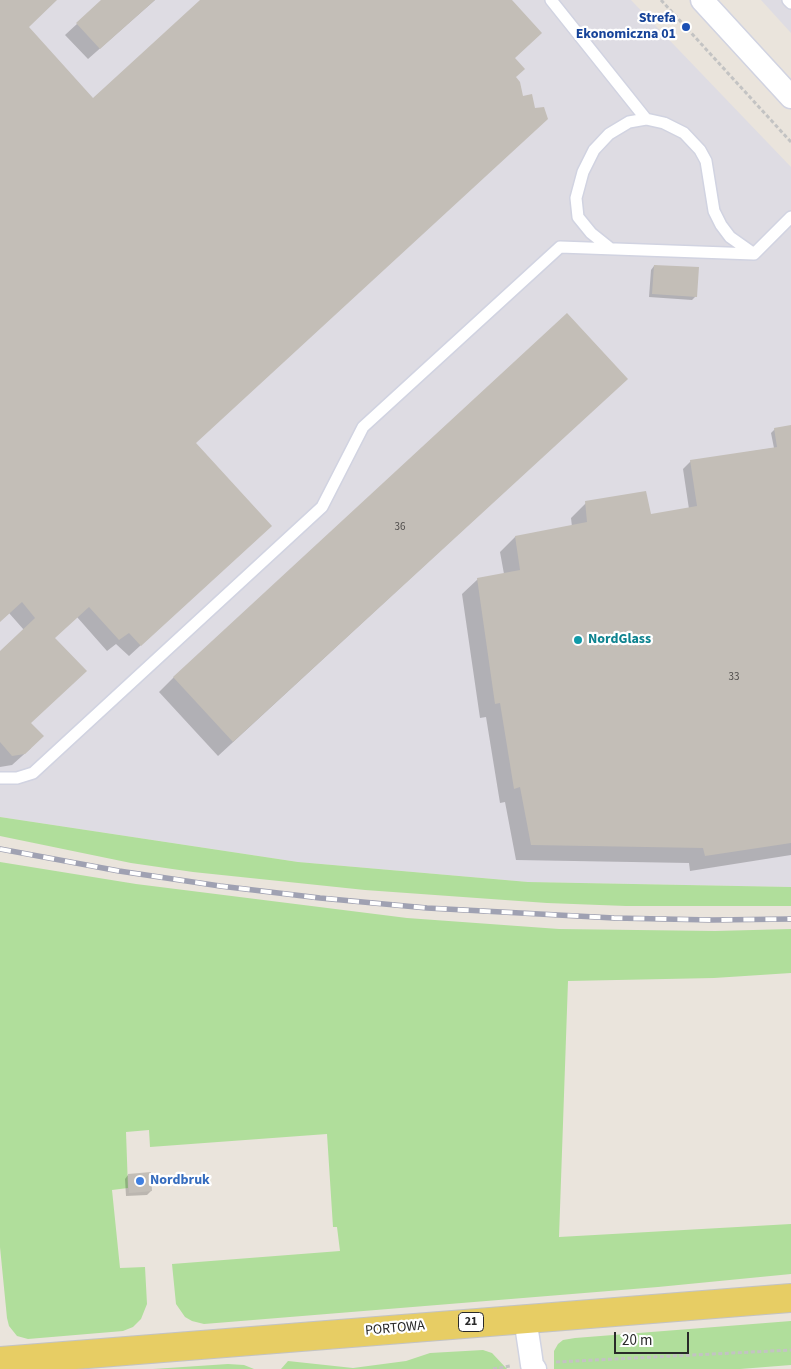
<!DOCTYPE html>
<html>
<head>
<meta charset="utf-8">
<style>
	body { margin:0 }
	#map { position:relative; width:791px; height:1369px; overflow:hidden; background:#eae4dc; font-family:"Source Sans 3",sans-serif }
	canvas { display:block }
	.scale { position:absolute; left:614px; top:1332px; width:75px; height:22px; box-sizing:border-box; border:2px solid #292929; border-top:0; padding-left:6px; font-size:15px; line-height:18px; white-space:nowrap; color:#292929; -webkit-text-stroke:4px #fff; paint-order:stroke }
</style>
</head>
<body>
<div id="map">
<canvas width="791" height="1369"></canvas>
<div class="scale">20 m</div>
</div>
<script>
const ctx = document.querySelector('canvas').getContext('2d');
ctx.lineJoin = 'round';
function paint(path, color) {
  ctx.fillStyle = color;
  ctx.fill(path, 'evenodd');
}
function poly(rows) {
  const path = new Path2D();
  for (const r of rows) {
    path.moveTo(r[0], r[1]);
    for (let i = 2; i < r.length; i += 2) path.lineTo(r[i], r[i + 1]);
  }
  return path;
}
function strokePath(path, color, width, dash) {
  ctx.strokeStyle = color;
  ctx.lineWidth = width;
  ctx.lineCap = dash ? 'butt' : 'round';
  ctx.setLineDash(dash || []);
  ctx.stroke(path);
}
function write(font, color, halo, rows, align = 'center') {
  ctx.font = font + ' "Source Sans 3",sans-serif';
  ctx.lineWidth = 4.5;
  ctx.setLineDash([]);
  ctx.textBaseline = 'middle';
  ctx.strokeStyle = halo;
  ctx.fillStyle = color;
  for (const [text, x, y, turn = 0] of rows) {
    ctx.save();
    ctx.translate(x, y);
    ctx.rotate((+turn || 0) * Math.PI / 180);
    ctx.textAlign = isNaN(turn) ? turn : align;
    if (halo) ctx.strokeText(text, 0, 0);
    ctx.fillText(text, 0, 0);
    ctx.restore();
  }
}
paint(poly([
	[0,0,631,0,791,167,791,887,528,882,298,862,0,817],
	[761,0,791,0,791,33]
]), '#dedce3');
paint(poly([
	[0,817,298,862,528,882,791,887,791,906,626,906,547,903,365,890,193,872,131,863,0,836],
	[0,862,136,884,407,918,559,929,715,931,791,929,791,973,714,978,568,981,559,1237,791,1224,791,1274,658,1287,204,1324,192,1321,185,1317,176,1304,172,1264,340,1251,337,1227,333,1227,327,1134,150,1147,149,1130,126,1132,128,1188,112,1190,120,1268,145,1267,147,1304,141,1319,133,1327,123,1331,28,1339,17,1336,9,1326,7,1318,0,1247],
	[791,1321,791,1365,740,1369,554,1369,554,1351,558,1344,563,1340,575,1338],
	[483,1350,492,1353,507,1369,281,1369,288,1361,353,1368,406,1361,430,1353],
	[228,1364,244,1365,254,1369,153,1369]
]), '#b0de9b');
paint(poly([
	[0,0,56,0,27,27,93,100,202,0,510,0,514,58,194,443,259,537,129,656,116,644,107,651,77,617,53,638,30,723,31,748,12,765,0,767,0,652,24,630,9,613,0,621],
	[103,0,155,0,88,59,65,35],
	[654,266,696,296,692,300,649,297,651,270],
	[611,393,218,756,159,692,174,677],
	[775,429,791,431,791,855,690,871,689,863,516,860,505,802,500,803,486,717,480,718,462,594,478,579,504,574,500,552,515,537,572,527,571,518,586,503,650,515,689,509,683,469,691,461,774,448,771,433],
	[128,1175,151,1191,147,1195,126,1196,125,1179]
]), '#0003');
paint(poly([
	[0,0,57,0,29,27,93,98,200,0,512,0,542,33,515,58,525,69,516,77,520,82,523,96,532,94,535,108,544,107,548,119,196,443,272,526,141,646,129,633,119,640,89,607,55,638,87,671,31,723,44,736,25,754,12,756,0,742,0,651,35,618,22,602,0,622],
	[101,0,155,0,100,49,76,23],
	[654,265,699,267,697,297,652,294],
	[567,313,628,379,233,742,173,677],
	[791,425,791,843,705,856,703,848,531,845,520,787,514,789,500,703,495,704,477,578,520,570,515,536,587,522,585,501,646,491,651,514,697,506,690,460,777,447,774,428],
	[151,1172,152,1191,129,1193,128,1174]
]), '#c3beb7');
const lane = poly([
	[551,0,646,119],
	[788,0,791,3],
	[611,249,591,233,578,217,576,198,583,172,594,150,609,134,629,122,646,119,664,123,684,133,700,150,706,161,714,211,721,225,730,237,754,254],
	[0,778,17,778,33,773,322,507,363,427,560,247,754,254,791,217]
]);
const street = poly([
	[702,0,791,97],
	[525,1318,530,1351,532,1365,535,1369]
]);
const primary = poly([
	[0,1361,791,1298]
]);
strokePath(lane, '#d1d3e1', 14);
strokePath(street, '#d1d3e1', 25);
strokePath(primary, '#c3c3c3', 30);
strokePath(poly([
	[661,0,791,142],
	[556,1362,791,1350],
	[493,1369,510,1366]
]), '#c3c3c3', 3, [4, 2.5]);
strokePath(lane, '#fff', 11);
strokePath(street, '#fff', 22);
strokePath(primary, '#e7cd64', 28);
const rail = poly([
	[0,849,119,871,220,886,320,898,427,908,614,918,712,920,791,919]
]);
strokePath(rail, '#9fa1b2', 5.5);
strokePath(rail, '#fff', 4, [11]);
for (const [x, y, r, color] of [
	[686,27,5,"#1a4fb4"],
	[578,640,5,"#0f9aa8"],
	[140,1181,5,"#3f7fe0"]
]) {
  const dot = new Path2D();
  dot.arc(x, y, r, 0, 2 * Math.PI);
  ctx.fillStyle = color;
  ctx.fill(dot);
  strokePath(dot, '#fff', 2);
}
write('11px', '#504e4c', null, [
	["36",400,528],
	["33",734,678]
]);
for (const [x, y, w] of [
	[471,1322,25]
]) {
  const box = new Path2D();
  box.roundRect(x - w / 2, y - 9.5, w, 19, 4);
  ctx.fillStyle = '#fff';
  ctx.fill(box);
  strokePath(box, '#292929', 1);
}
write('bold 12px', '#292929', null, [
	["21",471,1322]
]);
write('bold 14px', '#164399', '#fff', [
	["Strefa",676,19],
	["Ekonomiczna 01",676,35]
], 'right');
write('bold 14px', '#0d838f', '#fff', [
	["NordGlass",588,640]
], 'left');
write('bold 14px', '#366cbe', '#fff', [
	["Nordbruk",150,1181]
], 'left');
write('14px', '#292929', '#fff', [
	["PORTOWA",395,1329,-5]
]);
</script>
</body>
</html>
